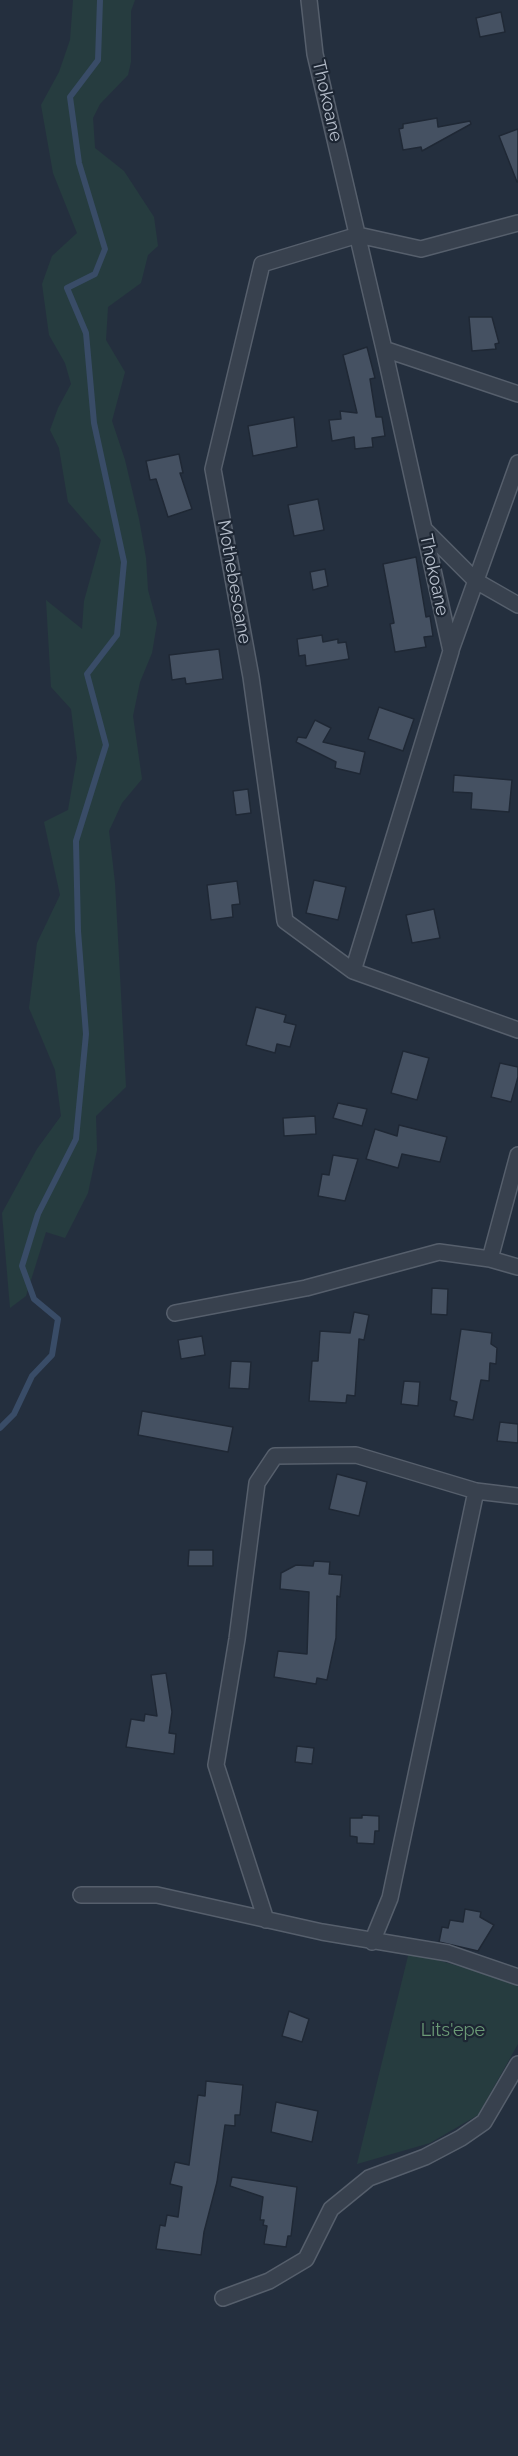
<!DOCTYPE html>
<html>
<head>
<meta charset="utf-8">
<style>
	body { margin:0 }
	canvas { display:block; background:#242f3e }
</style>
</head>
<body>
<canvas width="518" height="2456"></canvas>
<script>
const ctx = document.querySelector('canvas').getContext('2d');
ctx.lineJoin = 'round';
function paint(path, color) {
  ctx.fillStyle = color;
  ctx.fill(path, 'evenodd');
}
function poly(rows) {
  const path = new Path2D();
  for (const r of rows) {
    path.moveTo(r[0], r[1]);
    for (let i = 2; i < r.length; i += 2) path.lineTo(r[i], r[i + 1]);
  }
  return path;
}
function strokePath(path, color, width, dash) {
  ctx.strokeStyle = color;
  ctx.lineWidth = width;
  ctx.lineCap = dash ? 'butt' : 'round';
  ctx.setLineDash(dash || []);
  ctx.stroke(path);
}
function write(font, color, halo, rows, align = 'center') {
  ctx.font = font + ' Raleway,sans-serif';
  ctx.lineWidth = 4.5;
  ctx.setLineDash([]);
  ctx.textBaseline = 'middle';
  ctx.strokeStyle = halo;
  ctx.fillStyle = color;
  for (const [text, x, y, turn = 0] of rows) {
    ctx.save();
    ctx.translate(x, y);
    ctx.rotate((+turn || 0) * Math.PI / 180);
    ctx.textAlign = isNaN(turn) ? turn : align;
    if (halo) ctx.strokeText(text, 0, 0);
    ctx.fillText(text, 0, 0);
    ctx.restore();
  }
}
paint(poly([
	[73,0,135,0,131,11,131,62,128,75,100,104,93,118,95,148,124,171,154,217,158,246,148,255,141,283,108,307,106,340,125,372,112,421,125,460,139,519,146,558,148,590,157,623,152,653,140,682,133,716,142,779,122,803,109,831,115,883,126,1087,96,1116,97,1150,88,1193,65,1238,46,1232,26,1296,10,1308,2,1213,37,1149,61,1116,55,1070,29,1008,37,943,60,895,44,822,68,810,77,758,71,709,51,687,46,600,82,629,84,601,101,540,68,502,59,448,50,430,58,408,71,384,65,363,49,335,42,284,52,256,77,233,53,173,41,105,59,72,70,40],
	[409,1952,518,1983,518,2044,478,2115,430,2143,357,2164]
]), '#263c3f');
strokePath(poly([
	[0,1428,14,1414,32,1376,52,1355,58,1319,34,1299,22,1266,38,1214,76,1139,86,1034,78,931,76,841,106,745,87,674,117,635,124,562,94,423,86,333,67,288,95,274,105,249,79,163,70,97,98,60,100,0]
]), '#394c67', 6);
const building = poly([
	[501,12,505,32,480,37,476,18,501,12],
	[437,118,438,127,470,121,471,124,422,151,421,147,403,150,399,129,403,128,403,124,437,118],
	[518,129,518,182,517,182,499,136,518,129],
	[469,317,492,317,499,343,495,344,496,349,472,351,469,317],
	[367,347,375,378,370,379,376,417,382,417,385,436,372,438,373,447,355,449,354,437,332,441,329,420,341,419,340,411,357,413,343,355,367,347],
	[294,417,297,447,253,456,248,426,294,417],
	[179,454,183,473,180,473,192,509,168,517,156,479,150,480,146,461,179,454],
	[318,499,324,530,294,536,288,505,318,499],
	[416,557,426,617,430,616,433,636,424,637,426,647,395,652,390,624,394,623,383,564,416,557],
	[325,569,328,586,313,590,310,572,325,569],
	[322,635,323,642,338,639,338,643,346,642,349,659,306,666,305,655,299,656,297,639,322,635],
	[219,649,223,679,186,684,185,678,172,680,169,655,219,649],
	[379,707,414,719,403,751,368,739,379,707],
	[315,720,331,728,323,742,365,752,360,774,335,768,336,762,296,742,298,737,306,738,315,720],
	[454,775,512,780,509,812,471,809,472,793,453,792,454,775],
	[248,789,251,813,236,815,233,791,248,789],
	[314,880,346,887,338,920,306,913,314,880],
	[237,881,240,904,232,905,233,917,211,920,207,885,237,881],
	[434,909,440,938,412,943,406,915,434,909],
	[256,1007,286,1015,284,1022,296,1025,290,1047,277,1044,275,1053,246,1045,256,1007],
	[403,1051,429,1058,417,1100,391,1093,403,1051],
	[500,1063,518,1067,518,1077,511,1102,491,1097,500,1063],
	[338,1103,367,1109,362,1126,333,1118,338,1103],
	[315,1116,316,1134,284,1136,283,1118,315,1116],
	[399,1125,447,1137,440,1162,402,1154,398,1168,366,1159,375,1129,397,1136,399,1125],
	[333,1155,358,1159,345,1201,318,1196,322,1174,329,1175,333,1155],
	[432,1288,448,1289,447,1315,431,1314,432,1288],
	[354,1312,369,1315,364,1340,359,1339,355,1396,347,1395,346,1403,309,1401,312,1361,318,1361,320,1331,350,1333,354,1312],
	[461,1329,492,1333,491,1344,497,1348,496,1364,490,1363,489,1381,481,1380,473,1420,454,1416,457,1402,450,1400,461,1329],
	[202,1336,205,1355,181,1359,178,1340,202,1336],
	[231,1361,251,1362,249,1389,229,1388,231,1361],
	[404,1381,420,1382,418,1406,401,1404,404,1381],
	[142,1411,233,1427,228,1452,138,1435,142,1411],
	[500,1422,518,1424,518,1443,497,1441,500,1422],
	[337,1474,367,1482,359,1516,329,1509,337,1474],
	[189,1550,213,1550,213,1566,188,1566,189,1550],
	[314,1561,330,1562,329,1574,342,1575,340,1597,337,1596,336,1638,327,1680,317,1678,316,1684,274,1677,278,1651,307,1654,309,1592,280,1589,281,1573,296,1565,313,1566,314,1561],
	[166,1673,172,1712,169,1733,176,1734,174,1754,126,1747,131,1719,144,1721,145,1714,157,1716,151,1675,166,1673],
	[297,1746,314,1748,312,1764,295,1762,297,1746],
	[362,1815,379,1816,379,1831,375,1831,374,1844,357,1843,357,1837,350,1836,350,1818,362,1818,362,1815],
	[465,1909,481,1912,480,1917,494,1925,478,1951,439,1942,442,1927,448,1928,450,1920,463,1922,465,1909],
	[289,2011,309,2019,302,2042,282,2036,289,2011],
	[206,2081,243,2085,240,2115,235,2115,235,2126,225,2125,217,2182,204,2232,201,2255,156,2249,160,2225,165,2226,167,2215,178,2217,182,2187,170,2184,175,2162,189,2165,198,2095,205,2096,206,2081],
	[276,2102,318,2111,312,2142,271,2132,276,2102],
	[232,2177,297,2187,291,2236,288,2236,286,2247,264,2244,267,2226,263,2225,264,2220,260,2220,263,2197,230,2186,232,2177]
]);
paint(building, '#455162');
strokePath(building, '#1f2835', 1.5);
const minor = poly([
	[309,0,315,54,384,349,451,651,353,971,518,1030],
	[384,349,518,394],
	[424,529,476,581,518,605],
	[451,650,518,463],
	[353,971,285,921,251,677,213,469,262,264,358,235,421,249,518,223],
	[518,1155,490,1259,518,1267],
	[175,1313,306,1288,439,1252,490,1259],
	[81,1895,157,1895,322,1932,448,1953,518,1977],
	[266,1920,216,1765,237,1639,257,1483,275,1456,356,1455,476,1491,518,1496],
	[372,1942,390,1898,476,1491],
	[223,2298,269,2281,306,2259,331,2209,369,2178,425,2157,461,2138,484,2122,518,2064]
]);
strokePath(minor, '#565f6c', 18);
strokePath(minor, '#38414e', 15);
write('18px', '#b4bcc9', '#1d2633', [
	["Thokoane",327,101,77],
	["Thokoane",434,575,78],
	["Mothebesoane",234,582,80]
]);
write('18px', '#6b9a76', '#1d2633', [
	["Lits'epe",453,2031]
]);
</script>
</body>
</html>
